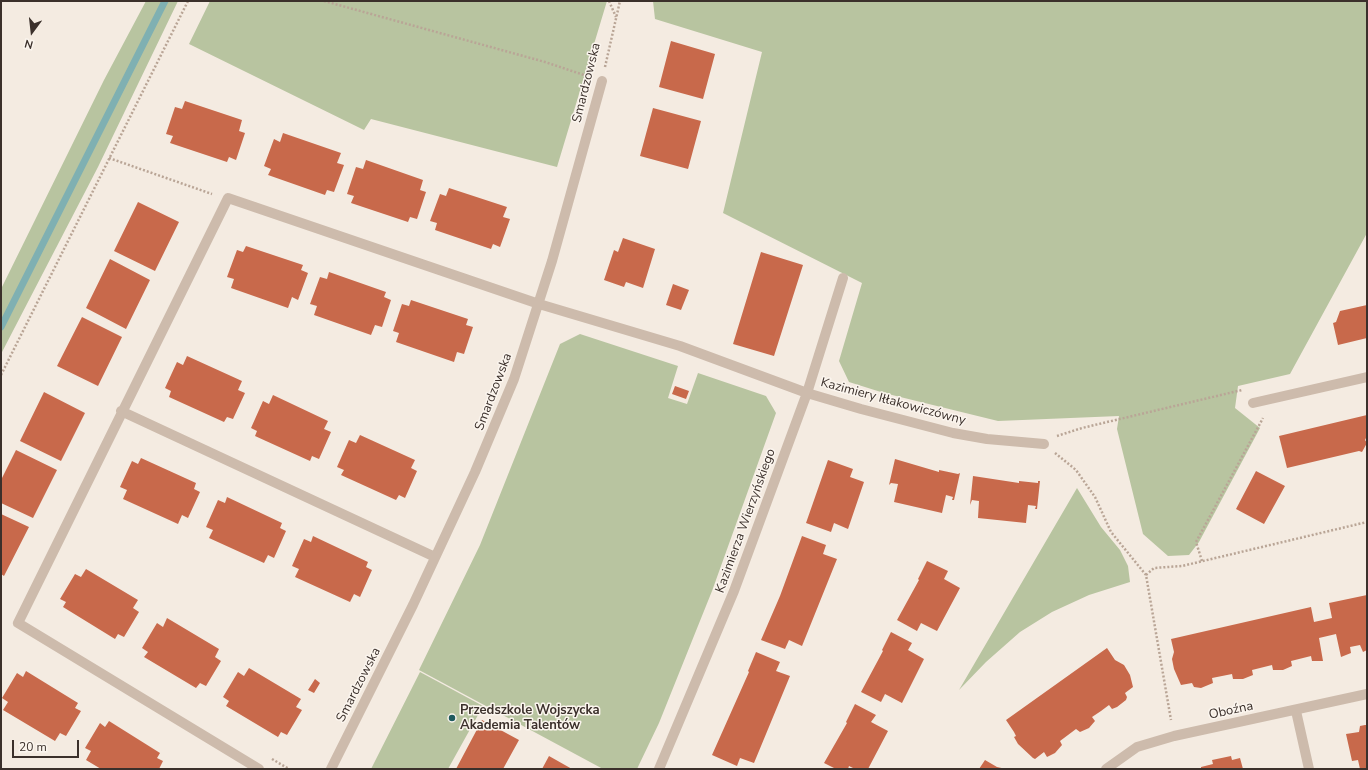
<!DOCTYPE html>
<html>
<head>
<meta charset="utf-8">
<style>
	body { margin:0 }
	#map { position:relative; width:1368px; height:770px; overflow:hidden; background:#f4ebe1; font-family:"Nunito Sans",sans-serif }
	canvas { display:block }
	.frame { position:absolute; inset:0; border:2px solid #3b302b; pointer-events:none }
	.north { position:absolute; left:12px; top:12px; width:40px; height:40px; -webkit-text-stroke:3px #fbf5ee; paint-order:stroke; rotate:195deg; font-size:11px; font-weight:700; line-height:16px; text-align:center; color:#3b302b }
	.north::after { content:''; display:block; margin:auto; width:14px; height:18px; background:#3b302b; clip-path:polygon(50% 0,100% 100%,50% 72%,0 100%) }
	.scale { position:absolute; left:12px; top:740px; width:67px; height:18px; box-sizing:border-box; border:2px solid #3b302b; border-top:0; padding-left:5px; font-size:12px; line-height:14px; white-space:nowrap; color:#3b302b; -webkit-text-stroke:3px #fbf5ee; paint-order:stroke }
</style>
</head>
<body>
<div id="map">
<canvas width="1368" height="770"></canvas>
<div class="frame"></div>
<div class="north">N</div>
<div class="scale">20 m</div>
</div>
<script>
const ctx = document.querySelector('canvas').getContext('2d');
ctx.lineJoin = 'round';
function paint(path, color) {
  ctx.fillStyle = color;
  ctx.fill(path, 'evenodd');
}
function poly(rows) {
  const path = new Path2D();
  for (const r of rows) {
    path.moveTo(r[0], r[1]);
    for (let i = 2; i < r.length; i += 2) path.lineTo(r[i], r[i + 1]);
  }
  return path;
}
function strokePath(path, color, width, dash) {
  ctx.strokeStyle = color;
  ctx.lineWidth = width;
  ctx.lineCap = dash ? 'butt' : 'round';
  ctx.setLineDash(dash || []);
  ctx.stroke(path);
}
function write(font, color, halo, rows, align = 'center') {
  ctx.font = font + ' "Nunito Sans",sans-serif';
  ctx.lineWidth = 3;
  ctx.setLineDash([]);
  ctx.textBaseline = 'middle';
  ctx.strokeStyle = halo;
  ctx.fillStyle = color;
  for (const [text, x, y, turn = 0] of rows) {
    ctx.save();
    ctx.translate(x, y);
    ctx.rotate((+turn || 0) * Math.PI / 180);
    ctx.textAlign = isNaN(turn) ? turn : align;
    if (halo) ctx.strokeText(text, 0, 0);
    ctx.fillText(text, 0, 0);
    ctx.restore();
  }
}
paint(poly([
	[146,1,178,1,98,167,1,354,1,289,104,80],
	[210,1,607,1,557,167,371,119,364,130,189,44],
	[653,1,1367,1,1367,233,1290,374,1238,386,1235,408,1260,428,1199,542,1189,555,1168,556,1143,534,1117,429,1119,416,998,421,884,393,849,382,839,361,862,283,723,213,762,52,655,19],
	[580,334,678,366,668,398,687,404,698,373,766,396,776,413,712,591,659,723,637,769,603,769,419,670,480,545,560,344],
	[1077,488,1101,527,1120,550,1128,566,1130,582,1089,595,1052,612,1020,632,986,662,959,690],
	[420,672,483,706,448,769,371,769]
]), '#b8c4a0');
strokePath(poly([
	[1,327,165,1]
]), '#7fb0b2', 7);
paint(poly([
	[671,41,715,54,703,99,659,87],
	[185,101,242,120,239,131,245,133,236,160,229,157,227,162,170,143,173,136,166,134,175,107,182,109],
	[653,108,701,121,688,169,640,156],
	[283,133,341,153,337,163,344,165,334,192,327,190,325,195,268,175,271,169,264,166,274,139,280,142],
	[366,160,423,180,420,190,426,192,417,219,410,217,408,222,351,203,354,196,347,194,356,167,363,169],
	[449,188,507,207,503,217,510,219,500,247,493,244,491,249,435,230,437,223,430,221,440,194,446,196],
	[138,202,179,222,155,271,114,251],
	[623,238,655,249,643,288,626,282,624,287,604,280,614,250,618,252],
	[246,246,303,265,301,270,308,273,298,300,292,297,288,308,231,288,234,279,227,277,237,250,243,252],
	[761,252,803,265,774,356,733,344],
	[110,259,150,280,126,329,86,308],
	[329,272,386,292,384,297,391,300,382,327,375,325,371,335,314,315,317,306,310,304,320,277,327,279],
	[673,284,689,290,681,310,666,305],
	[411,300,468,319,466,325,473,327,464,354,457,352,454,362,396,342,399,333,393,331,402,304,409,306],
	[1367,305,1367,338,1338,345,1333,323,1336,322,1340,311],
	[82,317,122,337,98,386,57,366],
	[187,356,242,381,238,390,245,393,233,419,227,417,224,422,169,397,171,391,165,388,177,362,183,365],
	[675,386,689,391,686,399,672,394],
	[44,392,85,413,61,461,20,441],
	[273,395,328,421,324,429,331,432,319,459,312,456,310,461,255,436,257,431,251,428,263,401,269,404],
	[1367,415,1367,436,1365,440,1367,443,1362,452,1359,451,1287,468,1279,436],
	[360,435,415,460,411,468,417,471,405,498,399,495,396,500,341,475,344,470,337,467,349,440,356,443],
	[16,450,57,470,33,518,1,503,1,480],
	[141,458,196,483,194,489,200,492,188,518,182,515,178,524,123,499,127,490,120,487,132,461,138,464],
	[895,459,939,472,939,470,958,474,960,473,954,500,952,500,953,497,946,495,942,513,894,502,898,484,891,483,889,485],
	[828,460,853,469,850,477,864,482,848,529,834,523,831,532,806,523],
	[1256,471,1285,486,1264,524,1236,509],
	[973,476,1019,483,1019,481,1038,483,1038,481,1040,481,1037,509,1035,509,1036,506,1028,505,1026,523,978,518,979,501,972,500,970,505],
	[227,497,282,523,280,528,286,531,274,558,268,555,264,563,209,538,213,530,206,527,218,500,225,503],
	[1,514,29,527,4,576,1,574],
	[313,536,368,562,366,567,372,570,360,597,354,594,350,602,295,577,299,569,292,566,304,539,311,542],
	[802,536,826,545,823,554,837,559,802,646,789,640,785,649,761,640,780,596],
	[927,561,948,571,944,579,960,588,937,631,921,623,917,631,897,620,919,580,918,579],
	[86,569,138,600,133,608,139,612,124,637,118,634,115,639,63,607,66,602,60,599,75,574,81,577],
	[1367,595,1367,650,1363,652,1360,645,1350,647,1351,653,1341,657,1336,634,1319,638,1323,661,1312,661,1311,656,1291,661,1292,666,1283,670,1273,670,1272,665,1252,670,1253,675,1243,679,1233,679,1232,674,1212,678,1213,683,1201,688,1194,687,1192,683,1181,685,1174,669,1172,659,1174,652,1171,639,1311,607,1314,622,1332,618,1329,603],
	[167,618,219,649,215,657,221,661,206,686,200,683,196,688,144,657,148,652,142,648,157,623,163,627],
	[891,632,912,643,908,650,924,659,902,703,885,694,881,702,861,692,883,651,882,650],
	[1107,648,1115,660,1124,665,1130,675,1133,687,1125,693,1127,697,1126,700,1117,707,1112,709,1109,705,1101,711,1092,717,1095,721,1089,728,1080,732,1076,729,1060,741,1062,745,1055,753,1047,757,1044,752,1035,759,1033,758,1018,744,1014,737,1016,736,1014,732,1006,720],
	[756,652,780,662,776,671,790,676,754,763,740,758,737,766,712,755,749,672,748,671],
	[249,668,301,699,296,707,302,710,287,735,281,732,278,737,226,706,229,701,223,697,238,672,244,676],
	[26,671,78,703,75,708,81,711,66,736,60,733,55,741,3,710,8,702,2,698,17,673,23,677],
	[315,679,320,683,314,693,308,690],
	[855,704,876,715,871,722,888,731,868,769,855,769,849,766,848,769,836,769,824,763,847,723,846,722],
	[482,720,519,740,503,769,456,769],
	[109,721,160,753,157,758,163,761,159,769,101,769,86,760,91,751,85,748,100,723,105,727],
	[1365,725,1367,725,1367,769,1360,769,1358,760,1352,761,1346,734,1359,732,1360,726],
	[549,756,572,769,542,769],
	[1231,756,1232,760,1240,758,1243,769,1201,769,1201,767,1213,764,1212,760],
	[985,760,997,767,1006,769,979,769]
]), '#c8694b');
strokePath(poly([
	[324,1,545,62,587,76],
	[609,1,616,17],
	[605,67,620,1],
	[109,158,212,194],
	[1,375,188,1],
	[1057,436,1082,428,1242,390],
	[1055,453,1076,470,1095,497,1111,532,1146,575,1171,720],
	[1202,561,1196,542,1263,418],
	[1146,575,1154,568,1182,566,1367,522],
	[272,759,289,769]
]), '#b9a596', 2.5, [2, 2]);
strokePath(poly([
	[1253,403,1367,377],
	[121,411,435,557],
	[1296,711,1309,769],
	[259,769,18,623,228,198,539,304,680,346,807,393,861,409,953,433,987,439,1044,444],
	[331,769,413,605,475,472,514,379,552,261,602,81],
	[659,769,734,591,807,393,843,278],
	[1106,769,1137,747,1174,736,1367,694]
]), '#cdbbac', 10);
for (const [x, y, r, color] of [
	[452,718,4,"#1f5a5e"]
]) {
  const dot = new Path2D();
  dot.arc(x, y, r, 0, 2 * Math.PI);
  ctx.fillStyle = color;
  ctx.fill(dot);
  strokePath(dot, '#fbf5ee', 1.5);
}
write('13px', '#3b302b', '#fbf5ee', [
	["Smardzowska",587,83,-76],
	["Smardzowska",494,392,-69],
	["Kazimiery Iłłakowiczówny",893,402,15],
	["Kazimierza Wierzyńskiego",746,521,-70],
	["Smardzowska",359,685,-63],
	["Oboźna",1231,711,-12]
]);
write('bold 13px', '#3b302b', '#fbf5ee', [
	["Przedszkole Wojszycka",460,711],
	["Akademia Talentów",460,726]
], 'left');
</script>
</body>
</html>
